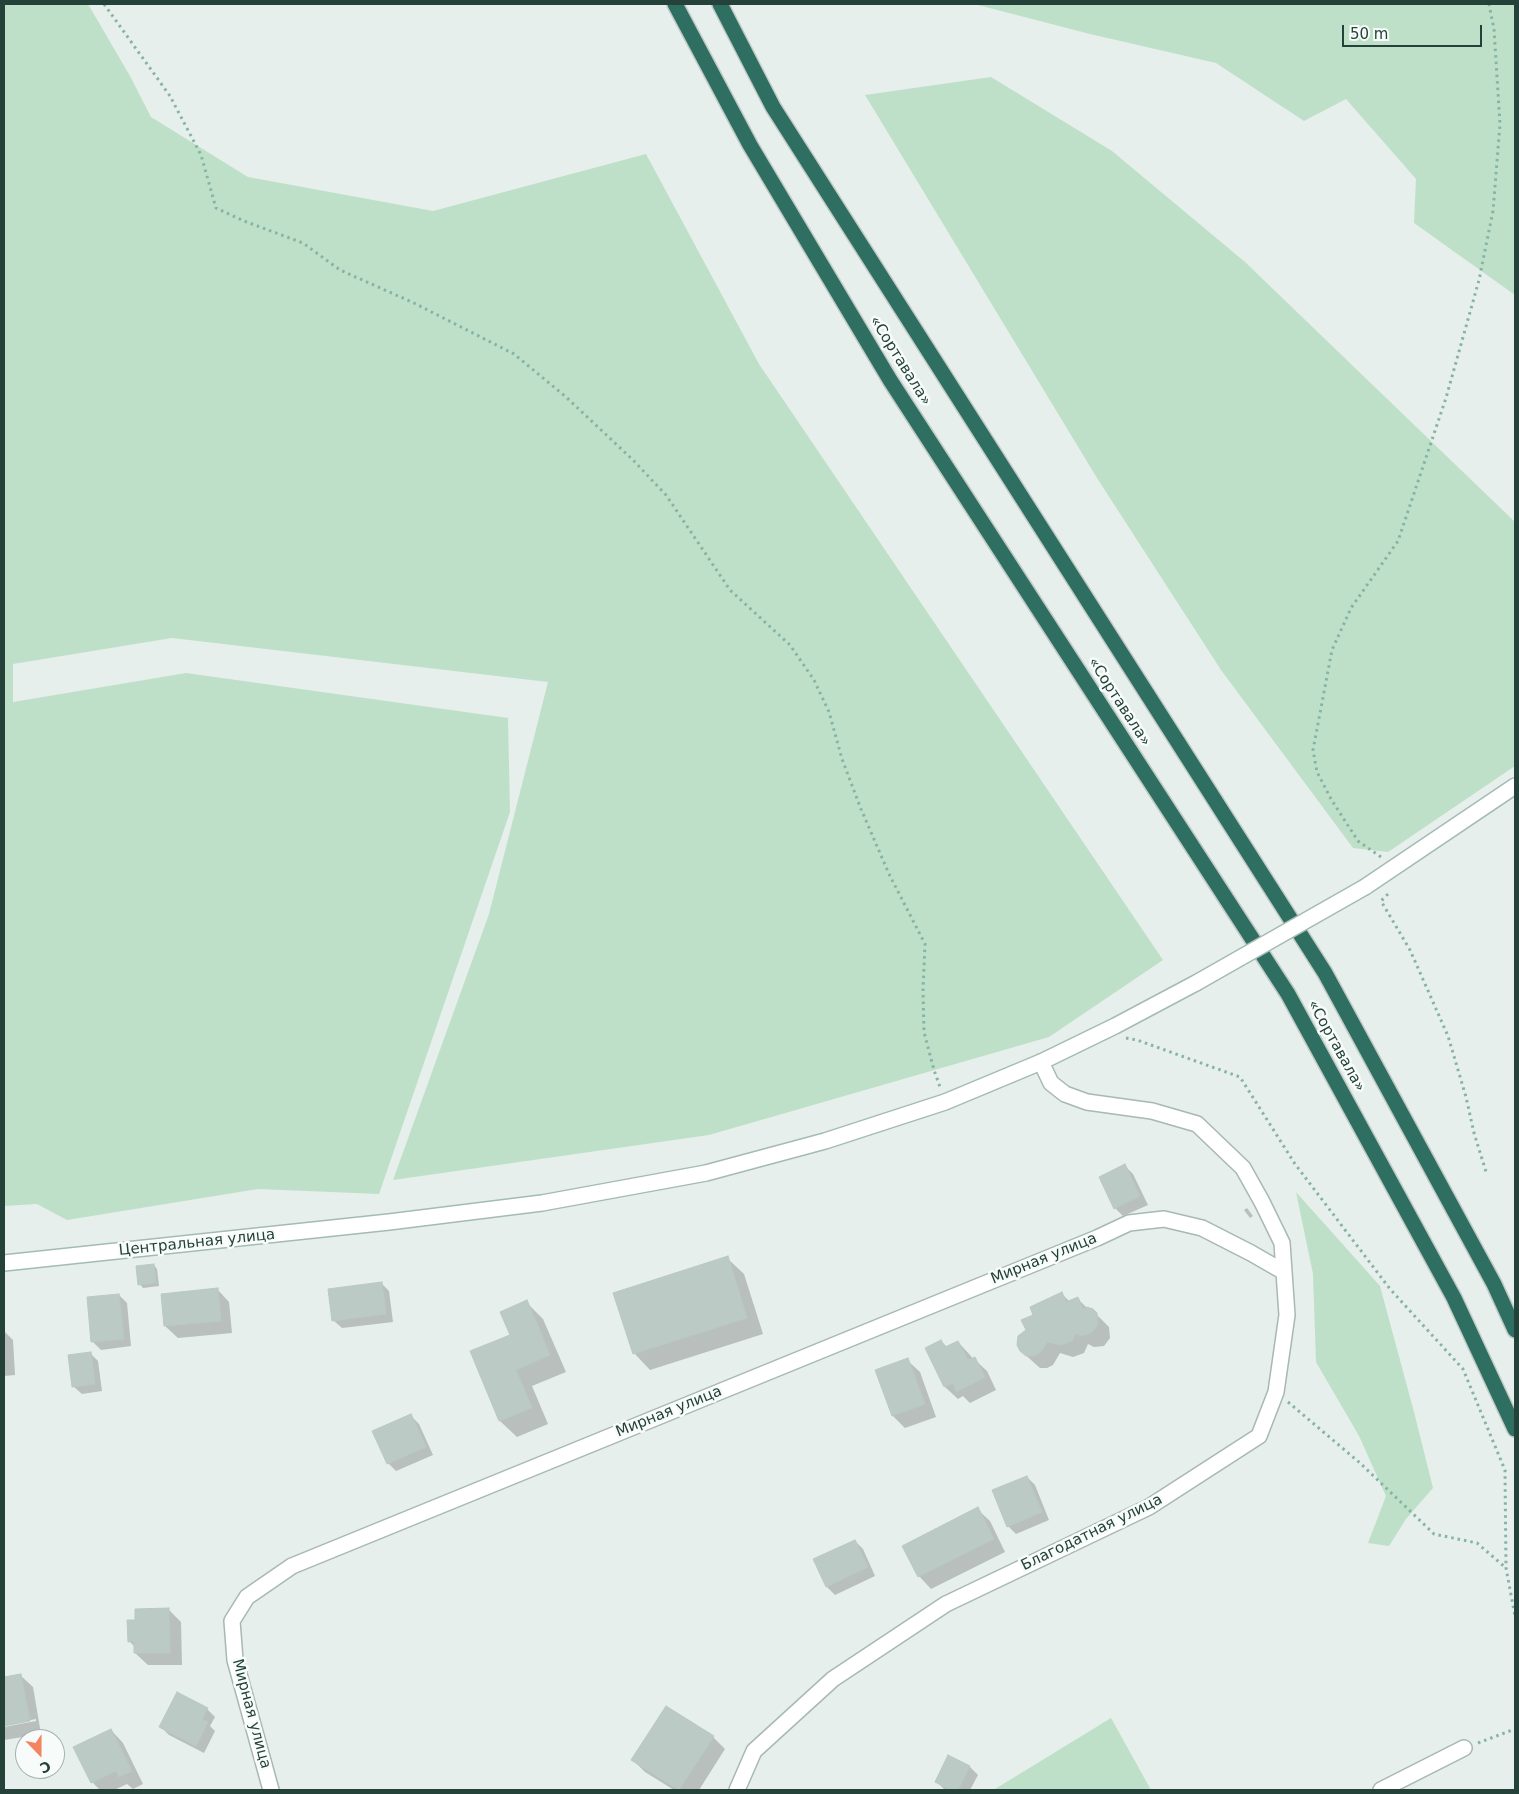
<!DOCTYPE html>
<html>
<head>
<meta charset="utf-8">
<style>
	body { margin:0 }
	#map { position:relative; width:1519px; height:1794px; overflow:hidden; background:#e6efeb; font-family:"DejaVu Sans",sans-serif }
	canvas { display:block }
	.frame { position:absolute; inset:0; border:5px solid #24423a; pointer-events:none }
	.north { position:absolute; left:15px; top:1729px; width:50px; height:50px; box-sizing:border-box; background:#f7fbf9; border:1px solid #a3b1ad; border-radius:50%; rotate:158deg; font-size:14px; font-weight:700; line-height:20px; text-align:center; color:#24423a }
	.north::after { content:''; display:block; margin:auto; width:18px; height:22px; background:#f4845f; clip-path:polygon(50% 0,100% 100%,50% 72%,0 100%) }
	.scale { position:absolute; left:1342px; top:25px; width:140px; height:22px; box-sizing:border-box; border:2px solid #24423a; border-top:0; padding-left:6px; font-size:15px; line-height:18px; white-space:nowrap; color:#24423a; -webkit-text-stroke:4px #f7fbf9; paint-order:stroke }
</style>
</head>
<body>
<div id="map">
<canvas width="1519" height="1794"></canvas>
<div class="frame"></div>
<div class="north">С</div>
<div class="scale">50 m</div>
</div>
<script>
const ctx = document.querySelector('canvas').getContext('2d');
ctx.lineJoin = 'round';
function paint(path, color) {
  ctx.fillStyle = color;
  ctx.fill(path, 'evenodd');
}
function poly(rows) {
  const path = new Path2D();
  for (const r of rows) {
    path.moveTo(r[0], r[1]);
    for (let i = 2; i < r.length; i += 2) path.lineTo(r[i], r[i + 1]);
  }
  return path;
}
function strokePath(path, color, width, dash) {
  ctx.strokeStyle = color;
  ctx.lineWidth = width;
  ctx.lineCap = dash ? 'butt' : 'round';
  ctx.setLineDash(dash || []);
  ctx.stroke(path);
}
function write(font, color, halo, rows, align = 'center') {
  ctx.font = font + ' "DejaVu Sans",sans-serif';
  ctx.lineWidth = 5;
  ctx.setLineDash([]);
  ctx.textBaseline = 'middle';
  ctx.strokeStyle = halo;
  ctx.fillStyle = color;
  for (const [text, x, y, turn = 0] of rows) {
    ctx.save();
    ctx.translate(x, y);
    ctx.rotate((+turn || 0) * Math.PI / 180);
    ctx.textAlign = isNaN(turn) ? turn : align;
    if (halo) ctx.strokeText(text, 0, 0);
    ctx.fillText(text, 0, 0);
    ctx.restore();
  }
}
paint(poly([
	[4,4,88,4,130,76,151,117,248,177,433,211,646,154,759,364,1163,960,1049,1037,709,1135,393,1180,489,914,548,682,172,638,13,664,13,702,186,673,508,718,510,812,379,1194,258,1189,67,1220,37,1204,4,1206],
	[974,4,1515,4,1515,295,1414,223,1416,179,1346,99,1304,121,1216,63,1090,34],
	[991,77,1112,151,1245,262,1515,522,1515,766,1388,852,1353,848,1221,670,1097,478,865,95],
	[1296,1192,1380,1286,1414,1412,1433,1488,1406,1519,1389,1546,1368,1543,1386,1496,1359,1436,1316,1362,1313,1274],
	[1111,1718,1151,1790,994,1790,995,1789]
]), '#bfe0c8');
paint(poly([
	[1125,1166,1133,1174,1148,1205,1123,1216,1115,1208],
	[1247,1208,1253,1216,1250,1218,1244,1210],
	[727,1258,744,1274,763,1334,650,1370,634,1353],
	[154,1265,157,1269,159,1286,143,1288,140,1284],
	[381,1283,389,1291,393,1322,342,1328,333,1320],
	[217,1289,229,1302,232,1333,178,1338,165,1326],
	[1062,1294,1070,1302,1077,1298,1087,1308,1092,1310,1109,1327,1110,1338,1104,1346,1094,1347,1088,1344,1084,1353,1073,1357,1060,1353,1053,1365,1047,1368,1040,1368,1021,1351,1027,1330,1035,1315],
	[119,1295,127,1303,131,1346,101,1350,93,1342],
	[526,1302,543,1319,566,1372,532,1386,548,1424,517,1437,500,1421,471,1352,511,1335],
	[4,1331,13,1340,15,1375,4,1376],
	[941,1341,948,1348,958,1342,970,1355,973,1359,974,1359,987,1371,996,1390,970,1403,963,1396,958,1399,945,1387,926,1349],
	[90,1353,98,1361,102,1391,82,1394,73,1386],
	[907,1360,920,1372,936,1417,905,1428,893,1416],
	[411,1416,419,1424,433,1455,396,1471,388,1463],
	[1027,1477,1035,1485,1049,1520,1016,1534,1008,1526],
	[977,1509,990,1521,1005,1552,931,1589,919,1576],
	[855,1541,863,1549,875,1576,835,1595,827,1587],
	[169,1610,181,1622,182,1665,148,1665,135,1653,135,1647,129,1641,136,1622],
	[20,1675,33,1687,41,1734,4,1740,4,1727,36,1721,36,1719,4,1725,4,1678],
	[207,1709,215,1717,210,1726,215,1731,204,1753,169,1735,161,1727],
	[111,1730,123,1743,143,1784,133,1789,127,1784,114,1790,100,1790,92,1782],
	[713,1737,725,1749,699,1790,674,1790,645,1772,633,1760],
	[949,1757,970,1767,978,1775,970,1790,945,1790,937,1782]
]), '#0003');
const building = poly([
	[1125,1164,1140,1196,1114,1209,1099,1177,1125,1164],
	[728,1256,747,1318,633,1354,613,1293,728,1256],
	[154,1264,156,1283,138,1285,136,1266,154,1264],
	[382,1282,386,1314,332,1321,328,1289,382,1282],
	[218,1288,221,1321,164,1326,161,1294,218,1288],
	[1062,1292,1066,1302,1078,1297,1083,1309,1087,1307,1093,1309,1097,1313,1098,1325,1091,1333,1081,1336,1076,1333,1072,1341,1060,1345,1047,1342,1041,1352,1034,1356,1026,1356,1020,1351,1017,1345,1018,1336,1026,1330,1021,1320,1033,1315,1030,1307,1062,1292],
	[119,1294,124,1339,91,1342,87,1297,119,1294],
	[527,1300,550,1355,516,1370,532,1408,499,1421,470,1351,510,1335,500,1312,527,1300],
	[941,1340,945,1347,958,1341,968,1360,975,1357,985,1377,956,1392,953,1383,944,1387,925,1348,941,1340],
	[91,1352,95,1384,72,1387,68,1355,91,1352],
	[908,1358,925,1404,892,1416,875,1370,908,1358],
	[411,1414,426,1447,387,1464,372,1431,411,1414],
	[1027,1476,1042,1512,1007,1527,992,1490,1027,1476],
	[978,1507,994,1539,918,1577,902,1546,978,1507],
	[855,1540,868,1567,826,1587,813,1559,855,1540],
	[169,1608,170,1653,134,1653,134,1641,128,1642,127,1620,135,1620,135,1609,169,1608],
	[21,1674,30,1721,4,1726,4,1677,21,1674],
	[177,1692,208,1708,202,1719,208,1722,196,1746,159,1727,177,1692],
	[666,1706,714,1736,679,1790,631,1760,666,1706],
	[111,1729,132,1771,119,1777,116,1771,91,1783,73,1747,111,1729],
	[948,1755,970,1766,958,1790,951,1790,935,1782,948,1755]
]);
paint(building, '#bbcac4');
strokePath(building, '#b8c9c2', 1);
const street = poly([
	[271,1790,235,1660,232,1621,247,1597,292,1566,1097,1238,1129,1223,1164,1219,1202,1228,1251,1253,1284,1272],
	[737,1790,754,1751,833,1679,946,1604,1149,1507,1259,1436,1276,1392,1287,1315,1282,1243,1262,1202,1243,1168,1197,1124,1152,1111,1087,1102,1065,1094,1051,1083,1041,1062],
	[1381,1790,1464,1748]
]);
const secondary = poly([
	[1365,887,1515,786],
	[4,1263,389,1222,542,1203,706,1173,825,1141,945,1102,1041,1062,1115,1026,1196,983]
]);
const highway = poly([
	[675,4,750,145,890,380,1288,994,1454,1298,1515,1429],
	[720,4,773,107,1325,973,1494,1284,1515,1330]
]);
strokePath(street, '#a8b8b2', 18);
strokePath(secondary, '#a4bbb3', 18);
strokePath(highway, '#c2cac8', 18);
strokePath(poly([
	[104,4,170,96,201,155,216,208,244,221,303,243,340,270,414,303,514,354,566,397,633,460,666,495,730,590,790,645,814,680,829,712,842,759,861,809,889,874,925,944,923,990,924,1032,934,1070,940,1087],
	[1381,857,1358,841,1331,799,1317,772,1313,750,1332,650,1351,608,1398,541,1446,398,1479,280,1493,211,1500,124,1494,29,1489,4],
	[1388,894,1381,901,1410,950,1448,1036,1466,1097,1474,1133,1487,1175],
	[1126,1038,1137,1040,1240,1077,1295,1164,1390,1289,1463,1369,1505,1470,1506,1568,1515,1616],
	[1288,1402,1360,1463,1434,1534,1477,1543,1506,1568],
	[1478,1743,1515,1729]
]), '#86b3a5', 3, [2.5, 4]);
strokePath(street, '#fff', 15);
strokePath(secondary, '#fff', 15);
strokePath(highway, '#2f6f62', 15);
const secondaryBridge = poly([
	[1196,983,1365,887]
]);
strokePath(secondaryBridge, '#a4bbb3', 18, []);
strokePath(secondaryBridge, '#fff', 15);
write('15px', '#24423a', '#f7fbf9', [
	["«Сортавала»",900,361,58],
	["«Сортавала»",1119,702,57],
	["«Сортавала»",1336,1046,61],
	["Центральная улица",197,1243,-6],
	["Мирная улица",1044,1259,-22],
	["Мирная улица",669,1412,-22],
	["Благодатная улица",1092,1533,-26],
	["Мирная улица",251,1714,75]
]);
</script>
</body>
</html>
